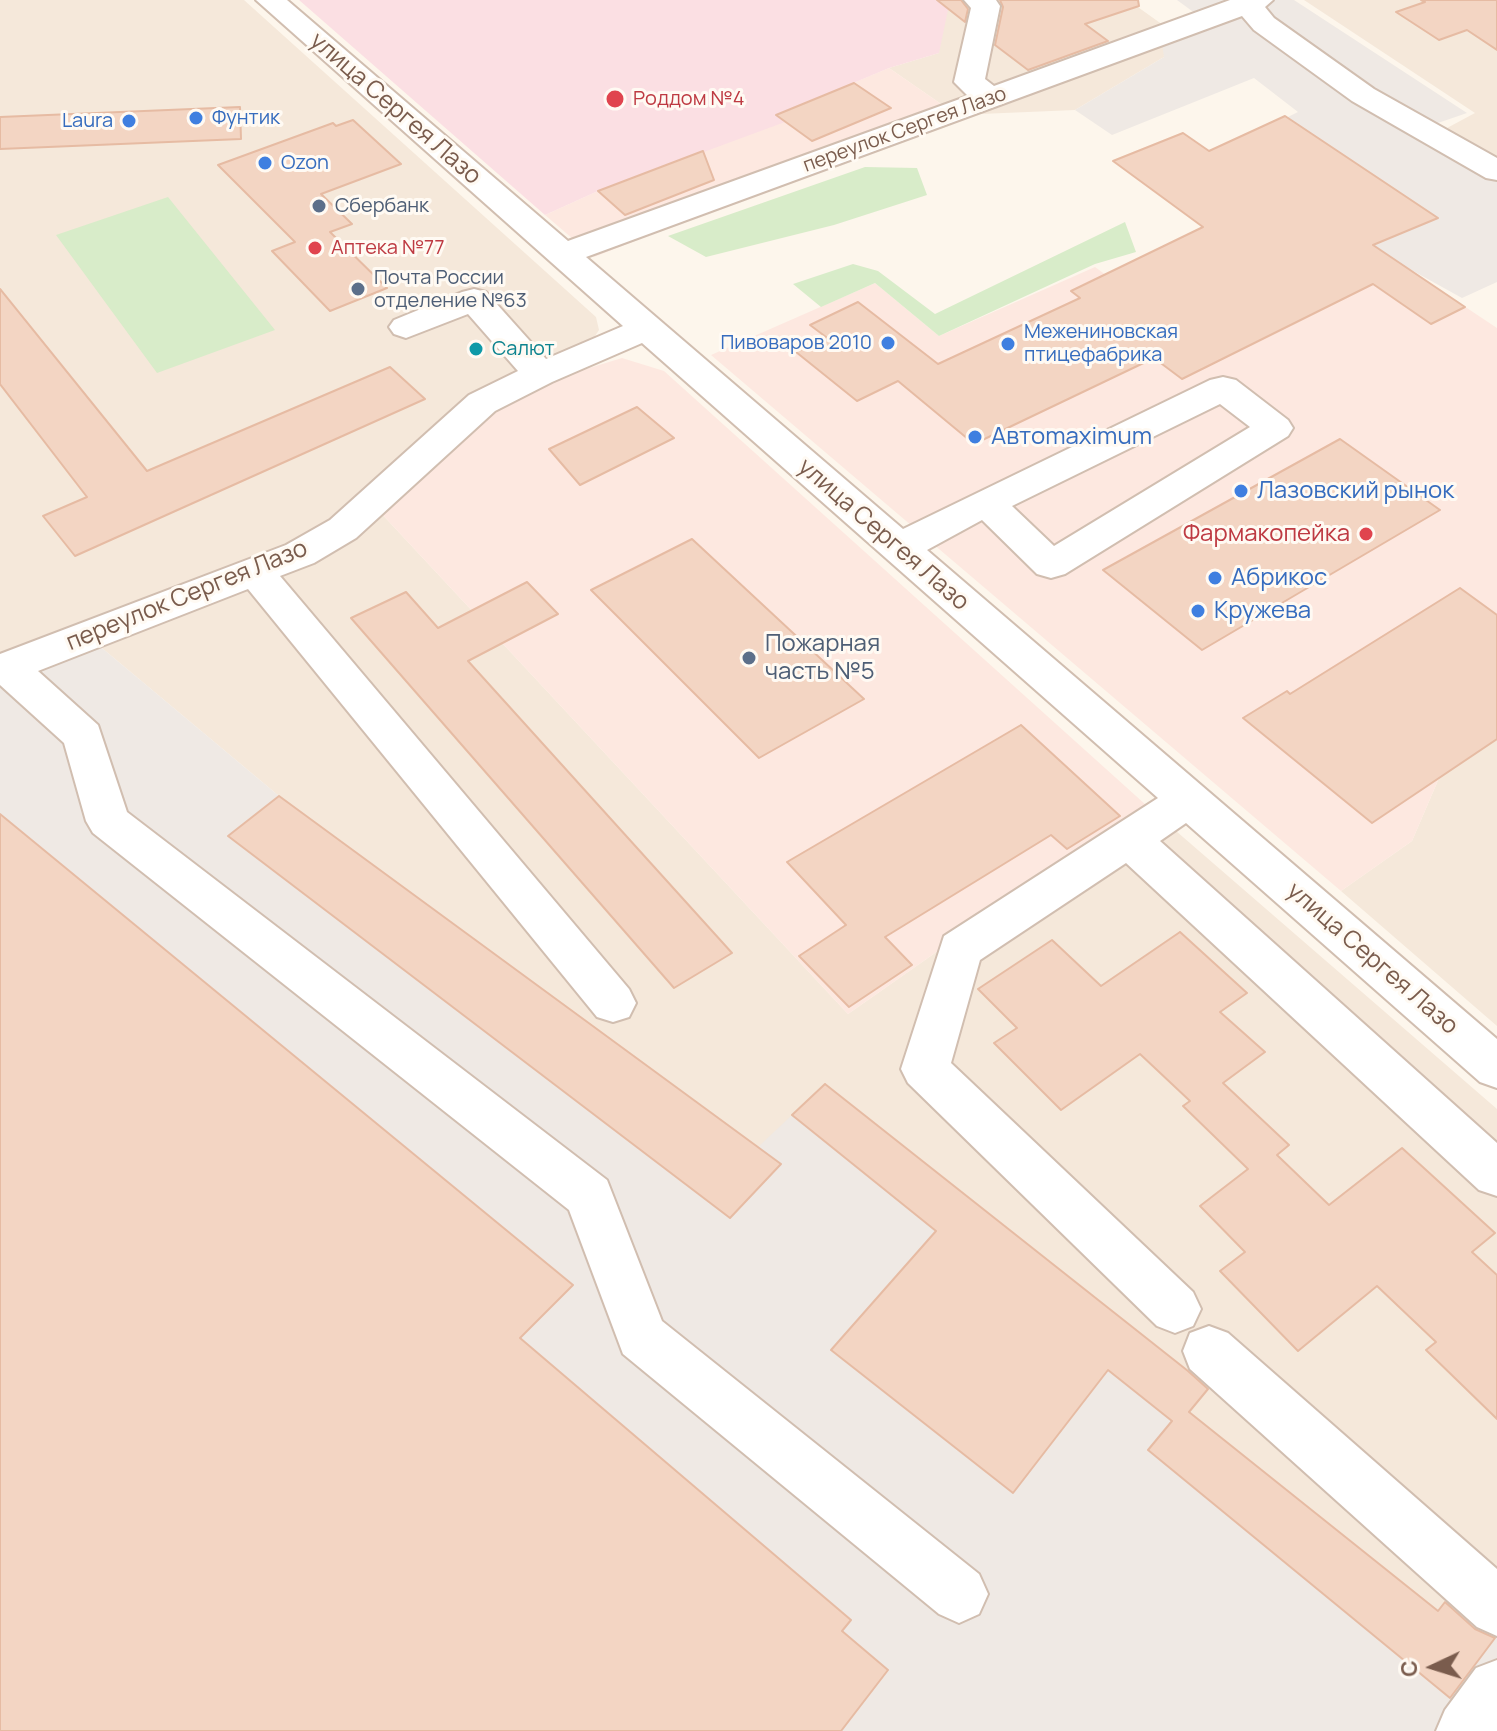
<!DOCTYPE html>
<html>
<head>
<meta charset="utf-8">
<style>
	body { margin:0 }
	#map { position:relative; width:1497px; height:1731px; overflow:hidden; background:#fdf6ec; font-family:Manrope,sans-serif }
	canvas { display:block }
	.north { position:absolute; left:1393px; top:1627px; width:80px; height:80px; -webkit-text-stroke:6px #fffaf3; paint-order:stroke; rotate:266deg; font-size:22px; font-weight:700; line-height:32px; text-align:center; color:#7a5c4d }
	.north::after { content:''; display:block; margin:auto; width:28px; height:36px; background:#7a5c4d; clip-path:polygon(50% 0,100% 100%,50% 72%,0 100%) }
</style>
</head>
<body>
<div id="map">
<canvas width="1497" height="1731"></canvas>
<div class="north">С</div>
</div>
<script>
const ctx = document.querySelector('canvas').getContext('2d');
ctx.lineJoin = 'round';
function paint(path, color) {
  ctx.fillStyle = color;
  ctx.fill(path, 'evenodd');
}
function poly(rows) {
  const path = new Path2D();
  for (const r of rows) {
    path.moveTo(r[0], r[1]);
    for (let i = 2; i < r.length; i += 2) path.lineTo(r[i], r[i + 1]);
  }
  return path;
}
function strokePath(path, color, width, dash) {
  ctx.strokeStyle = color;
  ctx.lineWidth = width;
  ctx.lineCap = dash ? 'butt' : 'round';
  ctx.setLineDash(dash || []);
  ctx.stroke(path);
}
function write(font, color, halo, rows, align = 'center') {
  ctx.font = font + ' Manrope,sans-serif';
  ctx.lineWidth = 6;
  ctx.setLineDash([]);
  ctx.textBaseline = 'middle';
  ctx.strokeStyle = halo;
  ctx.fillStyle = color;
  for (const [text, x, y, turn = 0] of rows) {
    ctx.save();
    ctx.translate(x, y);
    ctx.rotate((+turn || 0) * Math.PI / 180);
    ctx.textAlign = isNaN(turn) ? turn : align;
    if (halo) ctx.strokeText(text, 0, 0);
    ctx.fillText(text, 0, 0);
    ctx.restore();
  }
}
paint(poly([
	[0,0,244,0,596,317,599,330,591,342,292,548,0,659],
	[942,0,1128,0,1163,25,1164,57,1075,110,957,115,889,68,939,53],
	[1304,0,1497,0,1497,159,1447,128,1475,113],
	[379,511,848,1014,1146,805,1497,1109,1497,1636,1448,1598,1438,1611,1189,1412,1209,1388,758,1147,279,796,96,643],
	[1497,739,1497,1026,1341,891,1412,841,1439,778]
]), '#f5e8da');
paint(poly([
	[889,68,957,115,594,257,545,215,598,191,784,121,776,115],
	[1363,239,1497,328,1497,739,1439,778,1412,841,1341,891,711,355,875,283,939,336,1095,267,1121,286],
	[622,358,664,371,1146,805,848,1014,379,511,493,410,547,381]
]), '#fde8e0');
paint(poly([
	[1177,0,1294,0,1467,113,1435,124,1497,161,1497,282,1462,298,1406,267,1221,150,1298,112,1254,78,1112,135,1075,110,1164,57,1162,43,1211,25],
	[96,643,279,796,758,1147,825,1084,1209,1388,1190,1412,1438,1611,1448,1597,1497,1636,1497,1731,0,1731,0,681]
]), '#efe9e4');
paint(poly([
	[299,0,942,0,949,5,939,53,889,68,777,115,785,122,598,191,545,215]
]), '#fbdfe3');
paint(poly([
	[865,167,917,168,927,195,834,225,706,257,668,236],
	[168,197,275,330,157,373,56,235],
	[1125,222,1136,252,1095,264,939,336,875,283,821,307,793,284,853,264,878,271,935,314]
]), '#d8ecc9');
const building = poly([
	[937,0,961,0,968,9,965,22,937,0],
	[1000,0,1138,0,1139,6,1085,24,1108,41,1028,70,995,45,1003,7,1000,0],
	[1421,0,1497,0,1497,50,1467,30,1439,40,1396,12,1425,2,1421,0],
	[854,83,891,108,812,141,776,115,854,83],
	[240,107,241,139,0,149,0,117,240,107],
	[1285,116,1438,218,1373,245,1465,307,1431,324,1373,284,1182,379,1154,358,974,444,898,381,857,401,796,352,826,337,810,325,858,302,938,364,1080,298,1071,291,1203,227,1113,161,1183,133,1209,151,1285,116],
	[353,120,401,164,321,194,352,224,330,232,387,288,330,311,272,251,295,242,218,165,333,123,336,126,353,120],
	[703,151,714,180,625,215,598,191,703,151],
	[0,289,147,471,390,367,425,399,75,556,43,516,87,497,0,384,0,289],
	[637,407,674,438,580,485,549,449,637,407],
	[1340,439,1440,510,1202,650,1103,570,1340,439],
	[692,539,864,699,759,758,591,590,692,539],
	[527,582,558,614,468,661,732,953,674,988,351,618,406,592,438,628,527,582],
	[1460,588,1497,615,1497,739,1372,823,1243,718,1287,691,1290,694,1460,588],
	[1021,725,1120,816,1067,849,1051,835,885,937,912,965,849,1007,799,956,846,925,787,862,1021,725],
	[279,796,781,1164,730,1218,228,836,279,796],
	[0,814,573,1285,520,1338,851,1620,842,1631,888,1670,841,1731,0,1731,0,814],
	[1180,932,1247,993,1220,1012,1265,1052,1223,1083,1289,1145,1277,1155,1329,1205,1402,1148,1495,1233,1472,1252,1497,1275,1497,1419,1426,1350,1436,1342,1377,1286,1298,1351,1220,1271,1245,1252,1200,1206,1248,1169,1183,1106,1190,1101,1140,1054,1061,1110,994,1043,1017,1028,978,989,1052,940,1101,986,1180,932],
	[825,1084,1188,1371,1208,1389,1189,1412,1438,1611,1445,1602,1475,1629,1495,1638,1450,1698,1148,1450,1172,1421,1108,1370,1013,1493,831,1350,936,1231,792,1115,825,1084]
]);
paint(building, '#f3d5c3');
strokePath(building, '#e6bba3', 2);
const minor = poly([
	[256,0,287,0,568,241,968,96,954,82,971,8,964,0,996,0,1000,6,985,79,994,86,1230,0,1273,0,1265,7,1274,18,1374,89,1497,158,1497,180,1486,178,1352,101,1254,30,1242,16,586,257,903,529,1210,380,1223,377,1236,380,1288,420,1293,428,1288,436,1065,574,1051,578,1037,574,982,520,927,550,1497,1039,1497,1088,1480,1082,1186,823,1160,841,1497,1143,1497,1196,1479,1190,1126,863,980,960,951,1063,1193,1292,1201,1309,1193,1326,1175,1333,1157,1326,908,1083,901,1069,944,936,1158,798,642,343,552,382,495,411,356,538,314,563,280,576,629,989,636,1003,629,1017,613,1022,597,1017,248,589,38,671,98,725,127,812,607,1180,662,1321,979,1574,988,1594,979,1614,959,1623,939,1614,623,1354,569,1210,93,833,86,821,64,743,0,685,0,654,286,545,330,520,469,395,518,371,468,314,406,338,394,334,389,327,394,320,462,292,474,289,486,292,546,359,623,326,256,0],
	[1220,404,1250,427,1054,546,1012,506,1220,404],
	[1209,1326,1228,1333,1497,1569,1497,1636,1477,1627,1190,1369,1183,1351,1190,1333,1209,1326],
	[1497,1660,1497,1731,1436,1731,1445,1710,1476,1668,1497,1660]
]);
strokePath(minor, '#d1beb0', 4);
paint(minor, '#fff');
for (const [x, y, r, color] of [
	[615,99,10,"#e0444e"],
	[196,118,8,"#3f7fe0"],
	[129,121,8,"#3f7fe0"],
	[265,163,8,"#3f7fe0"],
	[319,206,8,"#5c6f8a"],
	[315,248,8,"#e0444e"],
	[358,289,8,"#5c6f8a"],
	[888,343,8,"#3f7fe0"],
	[1008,344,8,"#3f7fe0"],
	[476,349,8,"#0f9aa8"],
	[975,437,8,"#3f7fe0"],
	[1241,491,8,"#3f7fe0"],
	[1366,534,8,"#e0444e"],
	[1215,578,8,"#3f7fe0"],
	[1198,611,8,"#3f7fe0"],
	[749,658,8,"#5c6f8a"]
]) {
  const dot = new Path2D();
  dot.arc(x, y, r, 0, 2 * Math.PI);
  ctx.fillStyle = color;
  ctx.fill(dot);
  strokePath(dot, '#fffaf3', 3);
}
write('20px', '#be3a42', '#fffaf3', [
	["Роддом №4",633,99],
	["Аптека №77",331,248]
], 'left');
write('20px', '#366cbe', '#fffaf3', [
	["Фунтик",212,118],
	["Laura",113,121,"right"],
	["Ozon",281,163],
	["Межениновская",1024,332],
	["птицефабрика",1024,355],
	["Пивоваров 2010",872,343,"right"]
], 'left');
write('20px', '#7a5c4d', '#fffaf3', [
	["переулок Сергея Лазо",905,130,-20]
]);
write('20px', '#4e5e75', '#fffaf3', [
	["Сбербанк",335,206],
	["Почта России",374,278],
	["отделение №63",374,301]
], 'left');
write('20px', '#0d838f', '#fffaf3', [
	["Салют",492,349]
], 'left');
write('24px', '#7a5c4d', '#fffaf3', [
	["улица Сергея Лазо",395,109,41],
	["улица Сергея Лазо",883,535,41],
	["переулок Сергея Лазо",187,596,-22],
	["улица Сергея Лазо",1372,959,41]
]);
write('24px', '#366cbe', '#fffaf3', [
	["Автоmaximum",991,437],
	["Лазовский рынок",1257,491],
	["Абрикос",1231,578],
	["Кружева",1214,611]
], 'left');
write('24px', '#be3a42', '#fffaf3', [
	["Фармакопейка",1350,534]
], 'right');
write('24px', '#4e5e75', '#fffaf3', [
	["Пожарная",765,644],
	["часть №5",765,672]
], 'left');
</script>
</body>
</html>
